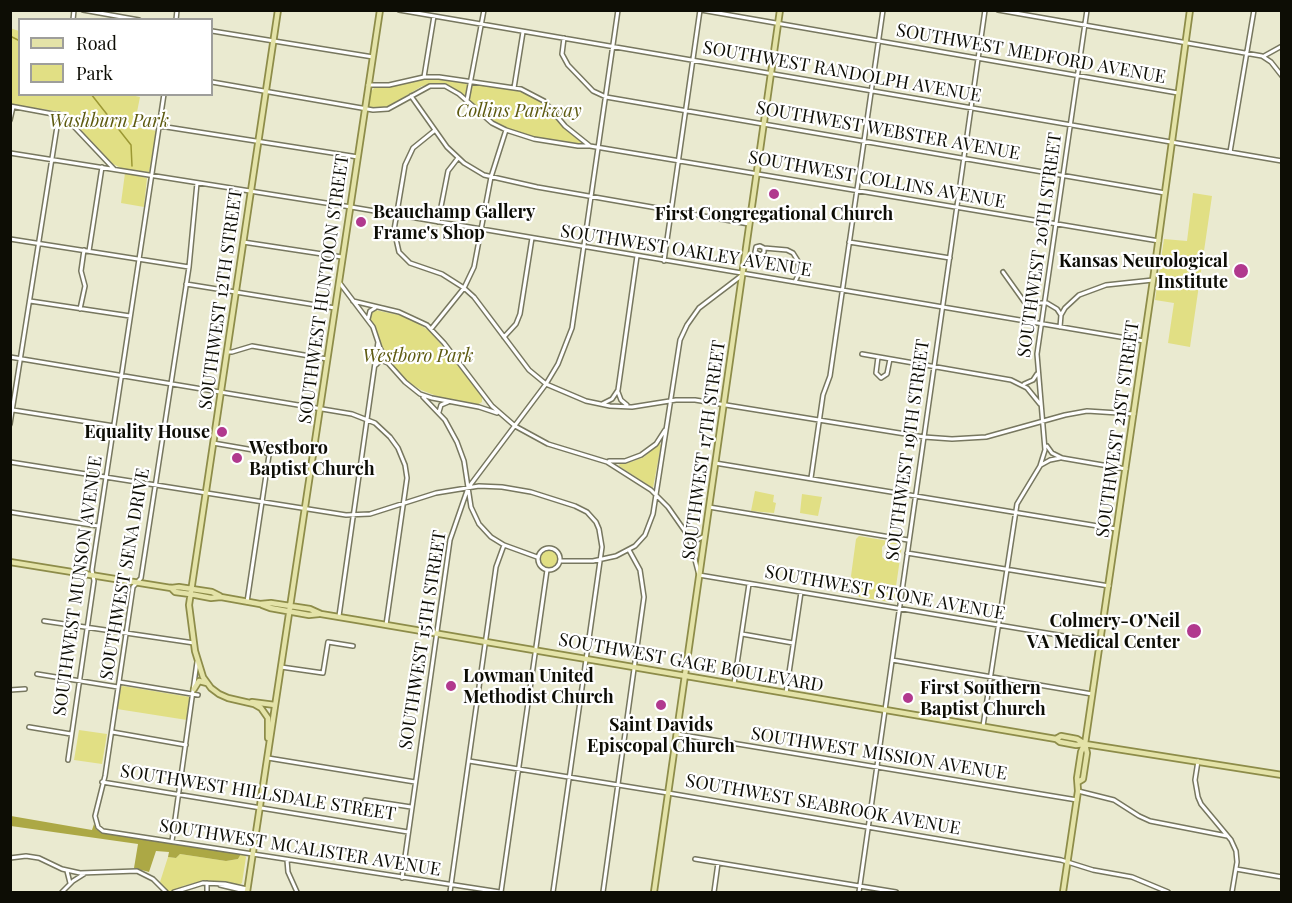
<!DOCTYPE html>
<html>
<head>
<meta charset="utf-8">
<style>
	body { margin:0 }
	#map { position:relative; width:1292px; height:903px; overflow:hidden; background:#eaead0; font-family:"Playfair Display",serif }
	canvas { display:block }
	.frame { position:absolute; inset:0; border:12px solid #0d0d05; pointer-events:none }
	.legend { position:absolute; left:18px; top:18px; width:195px; height:78px; box-sizing:border-box; background:#fff; border:2px solid #9e9e9b; margin:0; padding:8px 10px; list-style:none; font-size:18px; color:#0d0d05 }
	.legend li { display:flex; align-items:center; gap:12px; height:30px }
	.legend b { width:30px; border:2px solid #9e9e9b }
</style>
</head>
<body>
<div id="map">
<canvas width="1292" height="903"></canvas>
<div class="frame"></div>
<ul class="legend">
<li><b style="height:8px;background:#e4e3a8"></b>Road</li>
<li><b style="height:16px;background:#e1df84"></b>Park</li>
</ul>
</div>
<script>
const ctx = document.querySelector('canvas').getContext('2d');
ctx.lineJoin = 'round';
function paint(path, color) {
  ctx.fillStyle = color;
  ctx.fill(path, 'evenodd');
}
function poly(rows) {
  const path = new Path2D();
  for (const r of rows) {
    if (r.length === 3) {
      path.moveTo(r[0] + r[2], r[1]);
      path.arc(r[0], r[1], r[2], 0, 2 * Math.PI);
      continue;
    }
    path.moveTo(r[0], r[1]);
    for (let i = 2; i < r.length; i += 2) path.lineTo(r[i], r[i + 1]);
  }
  return path;
}
function strokePath(path, color, width, dash) {
  ctx.strokeStyle = color;
  ctx.lineWidth = width;
  ctx.lineCap = dash ? 'butt' : 'round';
  ctx.setLineDash(dash || []);
  ctx.stroke(path);
}
function write(font, color, halo, rows, align = 'center') {
  ctx.font = font + ' "Playfair Display",serif';
  ctx.lineWidth = 4.5;
  ctx.setLineDash([]);
  ctx.textBaseline = 'middle';
  ctx.strokeStyle = halo;
  ctx.fillStyle = color;
  for (const [text, x, y, turn = 0] of rows) {
    ctx.save();
    ctx.translate(x, y);
    ctx.rotate((+turn || 0) * Math.PI / 180);
    ctx.textAlign = isNaN(turn) ? turn : align;
    if (halo) ctx.strokeText(text, 0, 0);
    ctx.fillText(text, 0, 0);
    ctx.restore();
  }
}
paint(poly([
	[10,28,19,31,20,94,126,94,140,97,134,127,157,131,149,172,123,169,113,164,64,112,11,105],
	[425,79,449,79,525,92,543,103,561,124,584,144,583,146,535,137,506,128,486,117,459,91,441,84,422,86,386,108,369,107,370,93,374,88,395,86],
	[125,173,147,178,144,207,121,203],
	[1193,193,1212,196,1190,347,1168,343,1174,303,1155,300,1164,239,1187,241],
	[375,310,408,317,431,332,482,396,482,402,477,405,447,400,421,390,407,381,395,368,385,353,370,319,371,313],
	[659,443,661,445,653,488,619,466,620,463,631,462,644,457],
	[755,491,774,495,773,502,776,503,774,513,751,511],
	[802,494,822,497,818,516,800,513],
	[859,536,900,543,902,545,894,600,890,602,859,597,851,576,856,539],
	[885,544,898,544,900,546,895,560,887,561,882,557,882,547],
	[548,559,10],
	[123,686,190,697,187,720,117,709,120,687],
	[79,730,107,734,102,764,74,760],
	[180,854,226,861,238,859,241,854,245,855,246,857,242,883,239,885,202,881,183,886,169,892,160,882,168,857,176,858]
]), '#e1df84');
paint(poly([
	[11,816,92,830,94,824,96,829,102,832,241,854,238,859,226,861,180,854,176,858,168,857,169,852,156,851,149,872,134,868,138,844,11,826]
]), '#aca845');
strokePath(poly([
	[10,36,20,41],
	[91,94,131,145,132,166]
]), '#9c9833', 1.5);
const minor = poly([
	[83,10,139,20],
	[399,10,1282,161],
	[701,10,1178,93],
	[998,10,1262,56,1271,62,1282,76],
	[73,20,74,10],
	[176,20,177,10],
	[212,31,373,57],
	[564,38,562,54,568,65,593,91,606,97,1165,193],
	[1264,56,1282,46],
	[424,77,434,16],
	[212,82,373,110,388,109,430,86,445,86,459,94,492,123,506,130,534,139,578,146,590,146,1159,241],
	[368,85,389,85,424,77,439,77,521,89,544,101,565,126,590,146],
	[514,88,523,32],
	[411,96,447,147,464,163,484,175,537,187,749,224],
	[467,100,484,10],
	[10,106,64,116,114,169],
	[10,120,13,107],
	[160,126,358,157],
	[434,131,413,148,405,165,394,230,399,252,410,263,442,274,464,288,474,297,529,370,546,384,586,401,610,406,632,407,676,400,695,400,924,437,952,439,986,437,1065,415,1087,411,1134,414],
	[1230,152,1254,10],
	[10,153,351,207,1144,341],
	[197,183,189,267,141,578,133,587,105,776,95,816,98,827,103,831,500,892],
	[438,222,448,171,458,158],
	[10,239,189,267],
	[243,242,342,257],
	[849,242,950,258],
	[764,248,764,252,761,255,755,252,756,247,760,246,764,248,787,250,793,253,798,261,799,273,795,282],
	[89,251,102,167],
	[664,261,700,10],
	[1003,272,1028,307,1022,321],
	[339,282,373,327,380,348,388,363,405,382,420,394,432,398,479,407,497,413],
	[186,284,335,308],
	[30,301,130,316],
	[353,301,399,312,427,325,444,343,492,406,515,426,548,444,607,462,651,490,668,507,689,537,699,575,1100,642],
	[1028,307,1036,303,1047,303,1057,309,1061,315],
	[80,309,85,286,81,271,84,250],
	[368,319,370,311,375,308],
	[1060,327,1061,315,1065,308,1079,295,1106,285,1153,280],
	[431,329,464,288,474,267,491,177,506,130],
	[504,337,516,324,520,314,532,238],
	[227,352,232,352,252,346,327,359],
	[862,354,1011,380,1027,388,1040,404],
	[10,357,352,414,375,423,390,437,398,448,405,465,407,478,386,625],
	[878,357,876,373,881,378,887,374,890,359],
	[376,365,381,360,388,363],
	[1024,384,1033,380,1037,374],
	[618,392,621,400,627,405],
	[423,397,445,420,457,442,464,461,471,507,479,524,491,537,504,545,537,557],
	[602,404,612,399,618,390,637,256],
	[13,410,114,426],
	[439,412,441,405,448,402],
	[10,424,59,114],
	[213,443,265,452,269,455,247,602],
	[1047,446,1052,453,1062,458,1126,469],
	[609,461,625,461,641,455,656,444,665,430],
	[10,462,346,515,370,514,436,493,479,486,502,487,531,492,575,506,587,512,596,522,599,529,602,547,553,892],
	[715,463,1116,529],
	[1041,465,1050,460,1060,458],
	[811,478,823,395,830,376,883,10],
	[709,507,908,540],
	[10,512,98,526],
	[690,538,697,540,703,537],
	[549,559,11],
	[907,553,1109,586],
	[560,561,593,561,616,556,635,546,645,535,653,514,680,340,687,325,699,308,741,276],
	[339,616,378,342],
	[44,621,194,643],
	[742,634,793,643],
	[892,660,1092,694],
	[281,667,323,673,328,642,353,646],
	[37,674,118,687],
	[119,682,198,695],
	[734,684,749,584],
	[10,690,25,689],
	[786,693,801,592],
	[983,726,1017,504,1040,466,1045,450,1037,354,1087,10],
	[29,727,71,734],
	[112,732,186,745],
	[677,734,1077,800],
	[268,758,415,782],
	[68,760,94,581,92,570,164,94],
	[469,761,668,793,1061,860,1093,870,1132,877,1168,892],
	[1198,761,1195,780,1198,797,1201,804,1231,840,1236,851,1237,862,1232,892],
	[102,782,408,832],
	[1078,791,1114,800,1139,816,1150,821,1227,836],
	[365,800,411,807],
	[172,841,197,662],
	[10,858,26,856,39,858,62,869,80,873,137,871,153,879,166,892],
	[695,859,896,892],
	[287,860,288,872,297,892],
	[1236,869,1282,877],
	[67,871,70,883],
	[402,878,450,540,468,488,546,384,558,364,572,328,618,10],
	[220,885,241,890,247,889],
	[62,892,73,881,84,874],
	[174,892,203,883,225,884,247,889],
	[207,892,207,883],
	[450,892,496,567,504,545],
	[501,892,547,570],
	[603,892,644,597,640,570,629,550],
	[714,892,718,863],
	[859,892,985,10]
]);
const major = poly([
	[10,562,171,588,179,587,212,592,220,596],
	[171,588,175,592,190,594,211,598,221,597,260,604,271,603,310,609,321,614,357,620,1056,739,1061,736,1077,739,1085,744],
	[262,605,270,608,309,615,319,614],
	[194,689,199,681,207,683],
	[252,702,275,705],
	[268,738,268,718,261,708,254,704,228,698,219,694,211,688,203,677,195,651,189,605,278,10],
	[1056,739,1060,742,1076,745,1085,744,1282,775],
	[1078,782,1083,779,1087,753,1085,744,1153,280,1190,10],
	[247,892,380,10],
	[654,892,780,10],
	[1063,892,1078,791,1077,778,1081,752,1084,745]
]);
strokePath(minor, '#77775f', 6);
strokePath(major, '#8d8c49', 8);
strokePath(minor, '#fff', 3);
strokePath(major, '#e4e3a8', 4.5);
for (const [x, y, r, color] of [
	[774,194,6,"#b1398e"],
	[361,222,6,"#b1398e"],
	[1241,271,8,"#b1398e"],
	[222,432,6,"#b1398e"],
	[237,458,6,"#b1398e"],
	[1194,631,8,"#b1398e"],
	[451,686,6,"#b1398e"],
	[908,698,6,"#b1398e"],
	[661,705,6,"#b1398e"]
]) {
  const dot = new Path2D();
  dot.arc(x, y, r, 0, 2 * Math.PI);
  ctx.fillStyle = color;
  ctx.fill(dot);
  strokePath(dot, '#fff', 2);
}
write('18px', '#0d0d05', '#fff', [
	["SOUTHWEST MEDFORD AVENUE",1031,54,10],
	["SOUTHWEST RANDOLPH AVENUE",842,72,10],
	["SOUTHWEST WEBSTER AVENUE",888,131,10],
	["SOUTHWEST COLLINS AVENUE",877,180,10],
	["SOUTHWEST 20TH STREET",1040,245,-82],
	["SOUTHWEST OAKLEY AVENUE",686,251,9],
	["SOUTHWEST HUNTOON STREET",324,289,-82],
	["SOUTHWEST 12TH STREET",221,299,-82],
	["SOUTHWEST 21ST STREET",1118,429,-82],
	["SOUTHWEST 17TH STREET",704,450,-82],
	["SOUTHWEST 19TH STREET",908,450,-82],
	["SOUTHWEST SENA DRIVE",125,574,-80],
	["SOUTHWEST MUNSON AVENUE",78,586,-82],
	["SOUTHWEST STONE AVENUE",885,593,10],
	["SOUTHWEST 15TH STREET",423,640,-81],
	["SOUTHWEST GAGE BOULEVARD",691,663,10],
	["SOUTHWEST MISSION AVENUE",879,754,9],
	["SOUTHWEST HILLSDALE STREET",258,793,9],
	["SOUTHWEST SEABROOK AVENUE",823,805,10],
	["SOUTHWEST MCALISTER AVENUE",300,848,9]
]);
write('italic 18px', '#5d5a10', '#fff', [
	["Collins Parkway",519,111],
	["Washburn Park",109,121],
	["Westboro Park",418,356]
]);
write('bold 18px', '#0d0d05', '#fff', [
	["Beauchamp Gallery",373,212],
	["Frame's Shop",373,233],
	["First Congregational Church",774,214,"center"],
	["Kansas Neurological",1228,261,"right"],
	["Institute",1228,282,"right"],
	["Equality House",210,432,"right"],
	["Westboro",249,448],
	["Baptist Church",249,469],
	["Colmery-O'Neil",1180,621,"right"],
	["VA Medical Center",1180,642,"right"],
	["Lowman United",463,676],
	["Methodist Church",463,697],
	["First Southern",920,688],
	["Baptist Church",920,709],
	["Saint Davids",661,725,"center"],
	["Episcopal Church",661,746,"center"]
], 'left');
</script>
</body>
</html>
